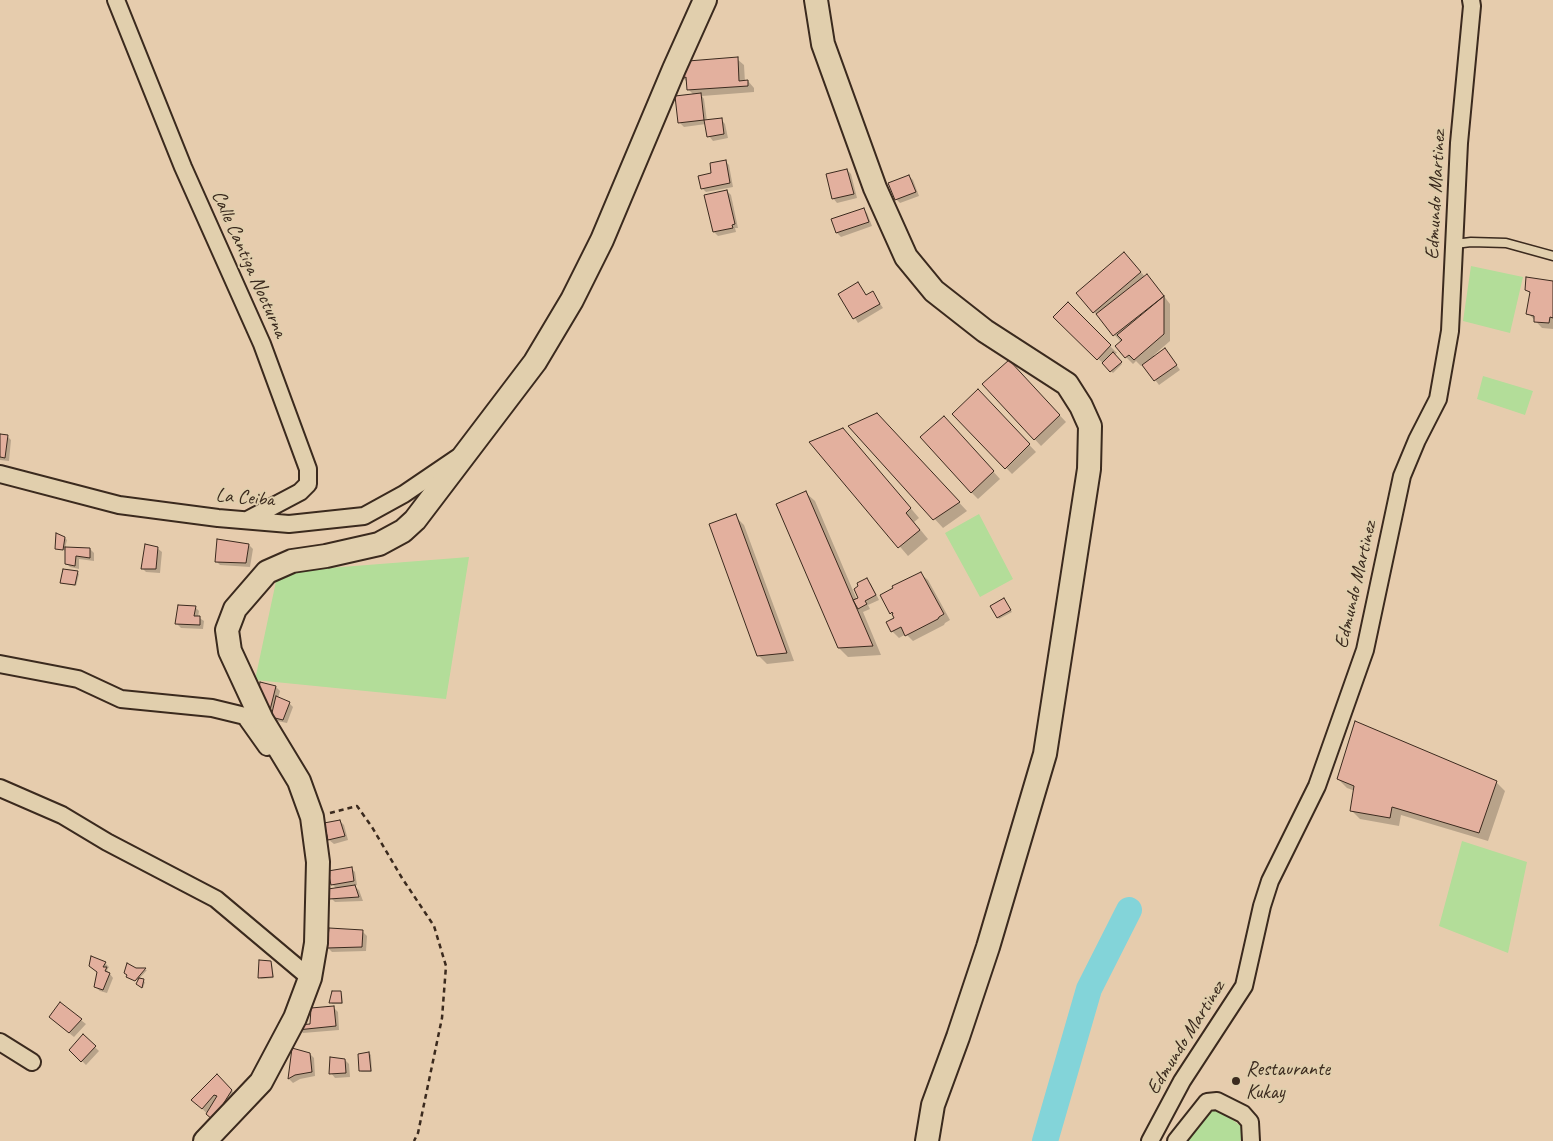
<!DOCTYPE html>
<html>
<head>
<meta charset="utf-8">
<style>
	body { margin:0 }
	canvas { display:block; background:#e6ccad }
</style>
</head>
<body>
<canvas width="1553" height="1141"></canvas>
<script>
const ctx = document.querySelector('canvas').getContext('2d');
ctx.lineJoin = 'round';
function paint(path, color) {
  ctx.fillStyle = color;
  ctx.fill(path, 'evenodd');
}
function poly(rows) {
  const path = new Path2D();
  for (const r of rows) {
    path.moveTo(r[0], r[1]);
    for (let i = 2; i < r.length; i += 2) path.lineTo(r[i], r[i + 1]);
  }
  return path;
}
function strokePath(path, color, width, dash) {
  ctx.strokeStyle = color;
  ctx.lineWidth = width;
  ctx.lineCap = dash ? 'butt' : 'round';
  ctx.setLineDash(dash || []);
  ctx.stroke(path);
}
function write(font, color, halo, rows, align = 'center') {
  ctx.font = font + ' Caveat,sans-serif';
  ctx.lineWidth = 4;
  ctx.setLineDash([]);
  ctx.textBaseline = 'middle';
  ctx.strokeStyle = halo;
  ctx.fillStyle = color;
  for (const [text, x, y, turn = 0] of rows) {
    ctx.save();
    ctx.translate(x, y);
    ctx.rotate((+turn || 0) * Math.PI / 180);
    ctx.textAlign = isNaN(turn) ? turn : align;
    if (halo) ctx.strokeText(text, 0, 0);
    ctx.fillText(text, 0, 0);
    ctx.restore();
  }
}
paint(poly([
	[1471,266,1523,277,1510,333,1463,321],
	[1483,376,1533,391,1525,415,1477,399],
	[979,514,1013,579,980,597,945,533],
	[469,557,446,699,255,680,278,572],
	[1462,841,1527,862,1508,953,1439,926],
	[1211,1103,1247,1131,1240,1141,1183,1141]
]), '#b3dd99');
paint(poly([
	[737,59,744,65,745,82,748,81,754,88,754,92,702,96,704,99,707,121,721,119,725,124,728,138,713,141,709,136,706,124,684,127,680,123,694,95,689,90,688,83,683,78,683,67],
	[725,161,729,165,733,187,706,192,702,188],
	[847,170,851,174,857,198,837,203,833,198],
	[909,176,913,180,919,196,900,203,896,199],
	[727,191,731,195,738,228,735,228,736,232,718,236,714,232],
	[863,209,867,213,872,226,841,237,837,233,832,220],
	[1131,260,1145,277,1153,282,1170,304,1170,341,1154,355,1155,357,1169,354,1180,370,1159,385,1143,364,1141,366,1136,361,1133,364,1126,357,1121,342,1094,312],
	[1553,282,1553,329,1542,328,1528,313,1531,294,1526,289],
	[858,283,867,296,873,293,883,308,858,323,840,294],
	[1068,304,1117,353,1114,355,1122,364,1113,373,1055,317],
	[1015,368,1066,422,1041,446,984,384],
	[978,391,1036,452,1012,474,954,414],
	[885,423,967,511,943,528,850,427],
	[951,424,1000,479,978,499,971,492],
	[0,435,7,436,11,440,9,461,0,460],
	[852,439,919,518,914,522,928,539,908,556,811,443],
	[806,493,815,501,857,600,867,580,871,584,879,600,868,605,870,609,863,612,881,655,848,657,839,648],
	[735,516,744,525,794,661,767,664,758,655],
	[65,538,67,540,65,548,90,549,94,553,94,561,79,559,79,569,70,567,66,563,66,551,56,548],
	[249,545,253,549,250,567,220,565,216,561],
	[157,548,162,552,160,573,146,572,142,568],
	[77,572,79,574,76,586,62,583],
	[921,574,928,580,950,620,945,623,944,625,913,641,906,634,899,638,892,631,896,618,891,613],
	[1005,601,1012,612,999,619,998,617],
	[195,607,199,611,198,617,204,621,203,629,181,628,177,624],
	[261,684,276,687,280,691,278,698,289,703,293,707,287,723,277,721,270,713],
	[1338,779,1496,782,1505,791,1488,841,1401,815,1399,826,1360,819,1351,810,1355,791,1347,788],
	[340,821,344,825,348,840,334,844,329,840,325,824],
	[351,868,355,872,357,885,353,885,359,890,363,901,335,902,331,898,337,889,332,884],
	[362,931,367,936,366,951,332,952,328,948],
	[270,962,272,964,274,978,261,979,259,977],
	[105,963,109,967,107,970,113,978,107,993,100,991,95,987,98,973,90,966],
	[136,969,147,970,139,979,145,982,143,988,139,985,142,982,128,976],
	[341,992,342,994,343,1004,332,1004,331,1002],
	[60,1004,86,1024,74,1037,54,1021],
	[334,1008,338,1012,339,1030,303,1033,299,1029,311,1025],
	[83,1036,99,1051,86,1065,71,1050],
	[293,1050,310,1054,314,1058,315,1076,300,1079,293,1083,289,1079],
	[369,1053,371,1055,372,1072,362,1072,360,1071],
	[345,1060,349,1064,350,1077,335,1078,331,1073],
	[217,1076,236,1095,217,1123,197,1104]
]), '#0003');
strokePath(poly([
	[1045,1141,1089,989,1129,910]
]), '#83d4d9', 26);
const building = poly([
	[738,57,739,81,748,80,748,86,687,90,686,77,682,79,681,66,689,65,688,61,738,57],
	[701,93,704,120,678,123,675,96,701,93],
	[722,118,724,134,707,137,704,120,722,118],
	[726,160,730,183,701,189,698,176,711,173,710,163,726,160],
	[847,169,854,194,832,199,826,174,847,169],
	[909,175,916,192,895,200,888,183,909,175],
	[727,190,735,224,732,225,733,228,713,232,704,195,727,190],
	[864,208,869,222,836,233,831,219,864,208],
	[1124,252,1141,272,1093,313,1076,293,1124,252],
	[1147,274,1164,296,1113,336,1096,314,1147,274],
	[1526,277,1553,281,1553,318,1550,317,1549,323,1534,322,1534,316,1526,314,1530,292,1525,290,1526,277],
	[858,282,866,295,873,291,880,304,853,319,838,294,858,282],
	[1164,296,1164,334,1134,360,1129,355,1125,358,1115,346,1122,340,1117,335,1164,296],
	[1068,302,1111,345,1097,360,1053,317,1068,302],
	[1165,348,1177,365,1154,381,1142,365,1165,348],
	[1113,352,1122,362,1110,372,1102,363,1113,352],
	[1009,360,1060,415,1034,440,982,384,1009,360],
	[978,389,1030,444,1005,469,952,414,978,389],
	[877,413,960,502,933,520,848,426,877,413],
	[944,416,994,471,971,493,920,437,944,416],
	[843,428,911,508,906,513,920,530,898,548,809,442,843,428],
	[0,434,8,435,5,458,0,457,0,434],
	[806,491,873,646,838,648,776,504,806,491],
	[736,514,787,653,757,656,709,524,736,514],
	[56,533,65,537,63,550,55,549,56,533],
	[217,539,249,544,246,563,215,562,217,539],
	[145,544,158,547,156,569,141,569,145,544],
	[65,547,90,548,90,558,76,556,75,566,65,564,65,547],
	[63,569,78,571,75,585,60,583,63,569],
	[921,572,944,614,939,617,938,619,905,636,901,627,891,632,886,622,894,618,892,614,893,614,892,612,890,614,880,595,893,588,892,586,921,572],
	[867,578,876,595,865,601,867,604,858,609,853,600,858,598,854,589,858,586,857,583,867,578],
	[1004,598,1011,610,997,618,990,606,1004,598],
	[178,605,196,606,194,616,200,616,200,625,175,624,178,605],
	[260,682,276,686,269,714,258,697,260,682],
	[276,696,290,702,283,720,271,717,276,696],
	[1355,721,1497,781,1479,833,1392,807,1390,818,1350,811,1354,786,1337,779,1355,721],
	[340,820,345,836,328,840,324,823,340,820],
	[352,867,354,881,331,885,328,871,352,867],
	[355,885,359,897,329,899,328,889,355,885],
	[329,928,363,930,362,947,327,948,329,928],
	[91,956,106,962,103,967,107,967,105,971,110,973,103,990,94,987,97,972,89,966,91,956],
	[259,960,271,961,273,977,258,978,259,960],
	[127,963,136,968,146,968,135,981,126,977,127,975,124,973,127,963],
	[139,978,144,979,142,988,136,984,139,978],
	[332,991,341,991,342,1003,329,1003,332,991],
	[60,1002,82,1019,69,1033,49,1017,60,1002],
	[334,1006,336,1026,297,1030,298,1025,310,1024,311,1008,334,1006],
	[83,1034,96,1046,81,1062,69,1050,83,1034],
	[292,1048,310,1053,312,1072,295,1075,288,1079,292,1048],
	[369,1052,371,1071,359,1071,358,1054,369,1052],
	[330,1057,345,1059,346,1073,329,1074,330,1057],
	[217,1074,232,1090,213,1120,206,1114,217,1096,214,1095,202,1109,191,1100,217,1074]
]);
paint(building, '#e3b09e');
strokePath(building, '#3b2a1e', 1);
const lane = poly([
	[1455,244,1471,242,1506,243,1553,256]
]);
const street = poly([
	[116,0,183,167,262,344,308,469,308,484,300,492,249,519],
	[0,474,119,505,218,518,289,524,364,516,404,494,457,458],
	[0,664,78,679,121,699,212,708,245,716,267,747],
	[0,788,62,815,107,842,216,899,310,978],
	[0,1042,32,1062],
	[1150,1141,1182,1081,1244,986,1262,906,1270,881,1317,786,1365,650,1402,476,1417,440,1438,399,1450,331,1459,143,1472,6,1471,0],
	[1176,1141,1207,1102,1217,1101,1243,1114,1250,1122,1251,1141]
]);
const secondary = poly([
	[816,0,823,44,875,188,906,257,934,291,985,331,1067,384,1081,406,1090,426,1089,469,1045,754,988,947,958,1037,933,1105,927,1141],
	[205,1141,261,1082,295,1018,310,978,316,943,318,862,312,817,299,781,262,720,230,651,227,630,235,609,267,572,292,561,326,556,379,544,403,531,415,520,535,362,572,300,602,240,674,69,705,0]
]);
strokePath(lane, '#3b2a1e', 11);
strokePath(street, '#3b2a1e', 20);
strokePath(secondary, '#3b2a1e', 26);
strokePath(poly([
	[330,813,357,806,372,827,402,878,434,926,446,966,442,1018,418,1133,414,1141]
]), '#3b2a1e', 2.5, [5, 4]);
strokePath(lane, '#e1cfad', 8);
strokePath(street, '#e1cfad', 16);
strokePath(secondary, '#e1cfad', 22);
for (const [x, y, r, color] of [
	[1236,1081,5,"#3b2a1e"]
]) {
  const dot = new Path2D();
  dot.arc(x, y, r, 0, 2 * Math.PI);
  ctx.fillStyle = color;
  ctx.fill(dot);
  strokePath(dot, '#e1cfad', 2);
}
write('20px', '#3b2a1e', '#e1cfad', [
	["Edmundo Martinez",1436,195,-87],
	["Calle Cantiga Nocturna",249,264,66],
	["La Ceiba",245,498,5],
	["Edmundo Martinez",1356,585,-77],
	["Edmundo Martinez",1186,1038,-58]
]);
write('20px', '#3b2a1e', '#e1cfad', [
	["Restaurante",1246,1070],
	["Kukay",1246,1093]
], 'left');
</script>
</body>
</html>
